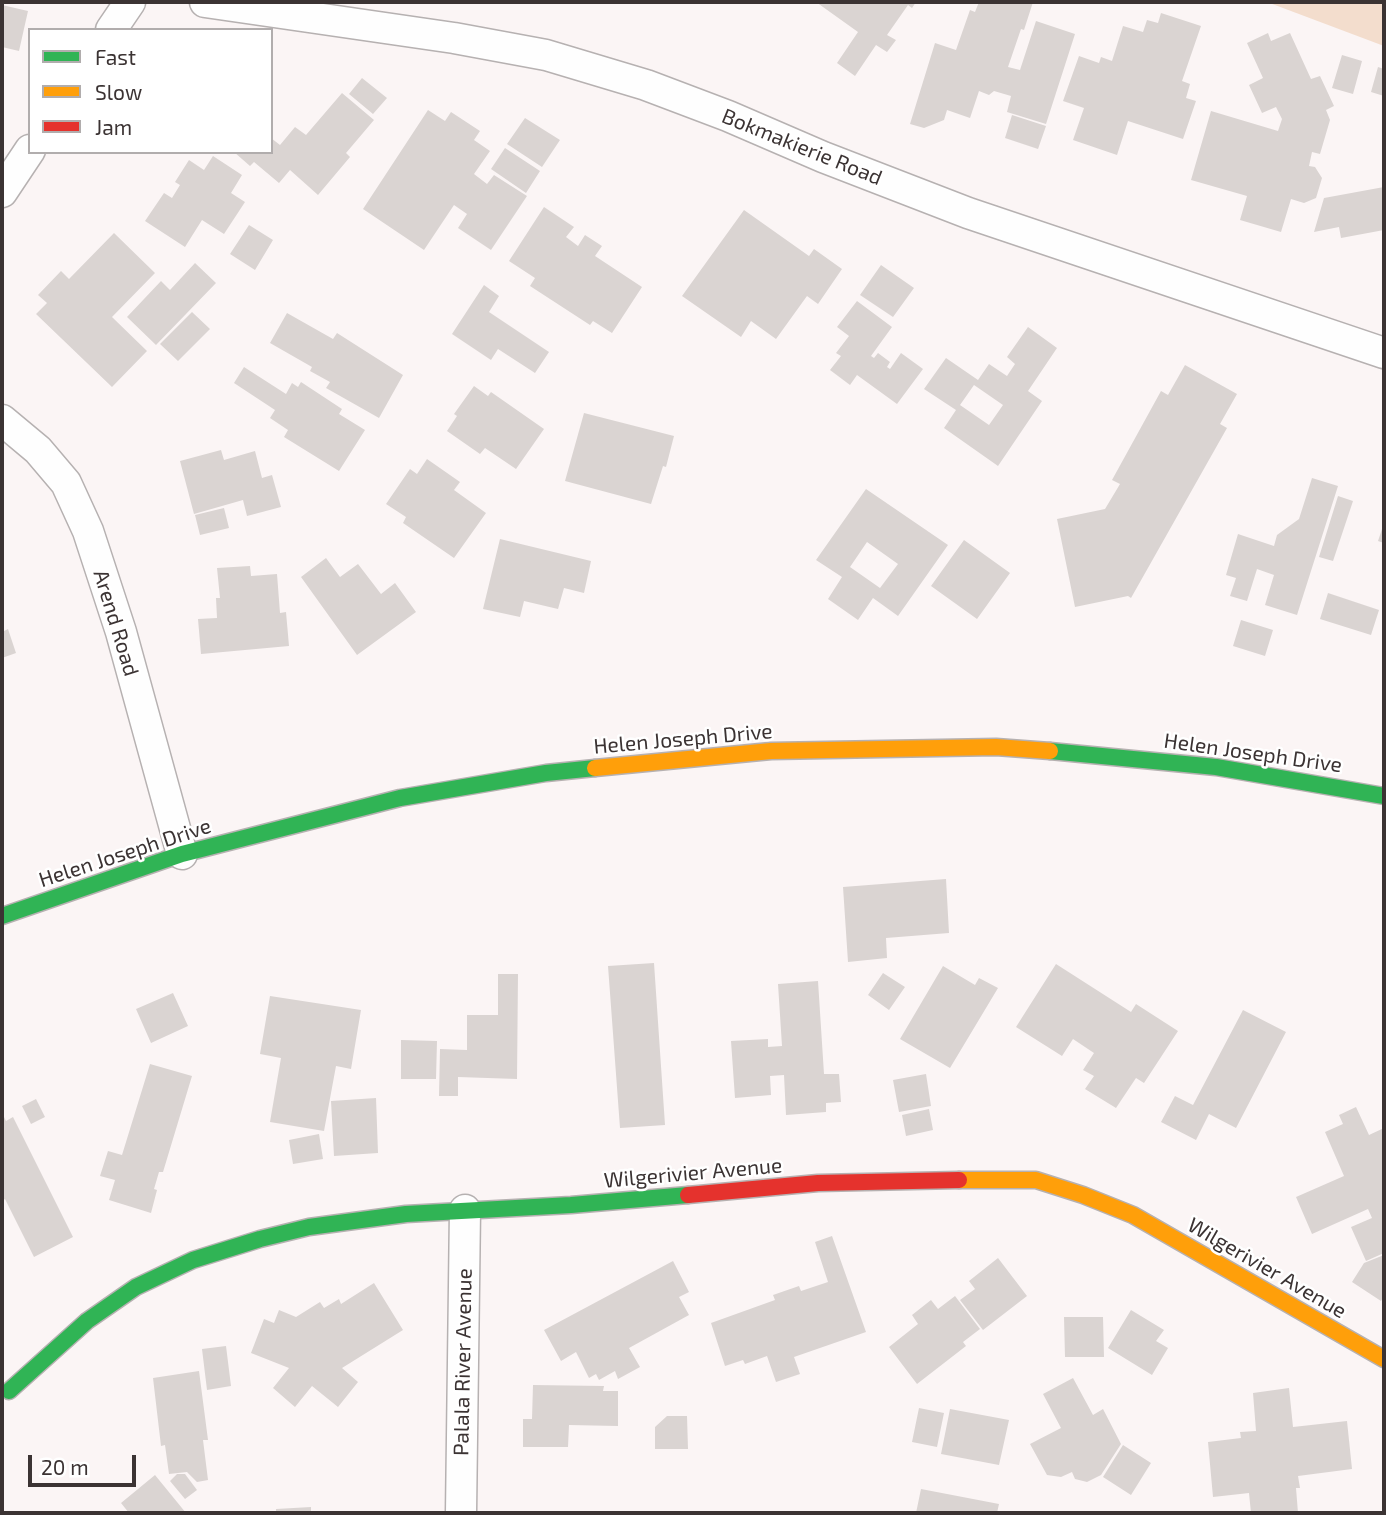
<!DOCTYPE html>
<html>
<head>
<meta charset="utf-8">
<style>
	body { margin:0 }
	#map { position:relative; width:1386px; height:1515px; overflow:hidden; background:#fbf5f5; font-family:"Exo 2",sans-serif }
	canvas { display:block }
	.frame { position:absolute; inset:0; border:4px solid #3b3333; pointer-events:none }
	.legend { position:absolute; left:28px; top:28px; width:245px; height:126px; box-sizing:border-box; background:#fff; border:2px solid #b1adad; margin:0; padding:9px 12px; list-style:none; font-size:21px; color:#3b3333 }
	.legend li { display:flex; align-items:center; gap:14px; height:35px }
	.legend b { width:35px; border:2px solid #b1adad }
	.scale { position:absolute; left:28px; top:1455px; width:108px; height:32px; box-sizing:border-box; border:4px solid #3b3333; border-top:0; padding-left:9px; font-size:21px; line-height:24px; white-space:nowrap; color:#3b3333; -webkit-text-stroke:5px #fff; paint-order:stroke }
</style>
</head>
<body>
<div id="map">
<canvas width="1386" height="1515"></canvas>
<div class="frame"></div>
<ul class="legend">
<li><b style="height:9px;background:#30b455"></b>Fast</li>
<li><b style="height:9px;background:#ff9f0a"></b>Slow</li>
<li><b style="height:9px;background:#e5322d"></b>Jam</li>
</ul>
<div class="scale">20 m</div>
</div>
<script>
const ctx = document.querySelector('canvas').getContext('2d');
ctx.lineJoin = 'round';
function paint(path, color) {
  ctx.fillStyle = color;
  ctx.fill(path, 'evenodd');
}
function poly(rows) {
  const path = new Path2D();
  for (const r of rows) {
    path.moveTo(r[0], r[1]);
    for (let i = 2; i < r.length; i += 2) path.lineTo(r[i], r[i + 1]);
  }
  return path;
}
function strokePath(path, color, width, dash) {
  ctx.strokeStyle = color;
  ctx.lineWidth = width;
  ctx.lineCap = dash ? 'butt' : 'round';
  ctx.setLineDash(dash || []);
  ctx.stroke(path);
}
function write(font, color, halo, rows, align = 'center') {
  ctx.font = font + ' "Exo 2",sans-serif';
  ctx.lineWidth = 5;
  ctx.setLineDash([]);
  ctx.textBaseline = 'middle';
  ctx.strokeStyle = halo;
  ctx.fillStyle = color;
  for (const [text, x, y, turn = 0] of rows) {
    ctx.save();
    ctx.translate(x, y);
    ctx.rotate((+turn || 0) * Math.PI / 180);
    ctx.textAlign = isNaN(turn) ? turn : align;
    if (halo) ctx.strokeText(text, 0, 0);
    ctx.fillText(text, 0, 0);
    ctx.restore();
  }
}
paint(poly([
	[1267,2,1384,2,1384,46]
]), '#f3ddcd');
paint(poly([
	[816,2,916,2,912,8,908,5,887,35,896,40,887,52,876,45,855,76,837,63,858,32],
	[979,2,1033,2,1024,30,1021,29,1008,67,1020,70,1036,21,1075,34,1046,124,1007,112,1011,96,994,91,989,95,979,91,970,118,947,110,944,120,924,128,910,124,935,43,956,50,970,10,975,12],
	[2,5,28,11,19,51,2,47],
	[1161,13,1201,26,1182,81,1190,84,1186,98,1196,101,1183,139,1128,121,1117,155,1073,140,1084,108,1063,101,1079,56,1099,63,1101,57,1112,61,1123,26,1143,32,1147,20,1158,23],
	[1268,33,1271,41,1290,33,1311,79,1320,76,1334,106,1326,110,1330,120,1320,154,1312,152,1309,166,1315,167,1322,178,1316,198,1304,203,1291,199,1281,232,1240,220,1247,196,1191,180,1211,111,1278,131,1282,119,1276,107,1262,113,1249,85,1263,78,1247,43],
	[1342,55,1362,61,1353,94,1332,88],
	[1378,67,1384,69,1384,96,1371,92],
	[362,78,387,98,373,114,349,94],
	[342,93,374,120,346,153,350,157,318,195,290,170,279,183,254,162,250,166,234,152,271,152,271,138,280,145,295,127,306,135],
	[428,110,445,121,451,112,480,131,474,140,490,151,474,174,487,184,494,175,527,196,491,250,458,228,467,214,454,205,424,250,363,209],
	[1012,115,1046,126,1038,149,1005,138],
	[525,118,560,140,542,167,507,144],
	[505,148,540,171,526,193,491,169],
	[213,156,242,175,231,193,245,202,224,234,202,220,185,247,145,221,164,193,172,198,180,185,175,182,189,160,204,170],
	[1384,187,1384,230,1341,238,1339,227,1314,232,1324,198],
	[544,207,574,227,566,237,578,246,585,235,602,246,595,256,642,287,612,333,593,321,590,325,530,286,535,278,509,261],
	[744,210,809,256,814,249,842,269,818,304,807,296,776,339,751,321,741,337,682,296],
	[249,225,273,240,255,270,230,254],
	[114,233,155,273,112,317,147,351,112,387,36,314,47,303,38,295,61,271,69,279],
	[195,263,216,283,156,345,127,317,161,281,170,290],
	[881,265,914,288,893,317,860,295],
	[484,285,499,296,489,312,549,352,535,373,498,349,491,360,452,334],
	[857,301,892,327,871,356,874,358,878,353,890,362,887,367,890,369,901,353,923,369,897,404,857,375,850,385,830,370,841,356,836,353,849,336,837,327],
	[192,312,210,329,178,361,160,344],
	[287,313,333,339,337,333,403,375,379,418,326,388,330,382,310,371,312,367,270,343],
	[1028,327,1057,348,1028,391,1042,401,998,466,944,428,956,410,924,389,946,358,978,380,989,364,1007,376,1015,364,1007,357],
	[974,385,1003,405,989,425,960,405],
	[1185,365,1237,394,1220,424,1227,428,1131,598,1128,596,1075,607,1057,519,1105,509,1120,484,1112,480,1161,391,1168,395],
	[244,367,286,394,292,383,298,387,301,382,342,409,339,414,365,430,339,471,284,437,288,430,270,418,275,410,234,383],
	[474,386,488,396,491,392,544,429,516,469,485,448,480,454,447,431,457,416,454,414],
	[584,413,674,436,666,467,663,466,651,504,565,481],
	[221,450,224,460,255,451,262,478,272,475,281,507,247,516,243,500,194,514,180,461],
	[427,459,460,482,454,490,486,513,454,558,403,523,406,517,386,504,410,469,417,474],
	[1312,478,1338,486,1297,615,1265,605,1274,575,1257,569,1247,601,1230,596,1236,578,1226,575,1238,534,1274,546,1277,535,1299,519],
	[866,489,948,545,898,616,873,598,858,620,828,599,842,577,816,560],
	[867,542,898,564,880,588,850,567],
	[1338,496,1353,501,1333,561,1319,557],
	[224,508,229,528,200,535,195,515],
	[1384,523,1384,543,1378,541],
	[500,539,591,561,584,593,564,588,558,609,524,601,520,617,483,609],
	[964,540,1010,573,977,619,931,586],
	[326,558,340,577,358,564,381,594,395,583,416,612,357,655,301,577],
	[250,566,251,576,277,574,280,613,286,612,289,646,201,654,198,619,217,618,216,598,220,598,217,568],
	[1328,593,1379,610,1371,635,1320,619],
	[1241,620,1273,630,1265,656,1233,646],
	[8,629,16,653,2,658,2,632],
	[946,879,949,933,886,938,887,958,848,962,843,887],
	[654,963,665,1125,620,1128,608,966],
	[1056,964,1131,1012,1136,1004,1178,1031,1144,1083,1136,1078,1116,1108,1085,1089,1094,1076,1083,1070,1094,1053,1073,1039,1062,1056,1016,1027],
	[943,966,975,985,979,978,998,988,950,1068,900,1039],
	[883,973,905,987,889,1010,868,995],
	[498,974,518,974,517,1079,458,1077,458,1096,439,1096,440,1049,467,1050,467,1015,498,1015],
	[818,981,824,1074,839,1074,841,1102,826,1103,826,1112,786,1115,784,1075,770,1076,771,1095,735,1098,731,1041,768,1039,768,1047,782,1046,778,984],
	[173,993,188,1026,151,1043,136,1009],
	[270,996,361,1010,351,1069,336,1066,324,1131,270,1122,281,1058,260,1054],
	[1243,1010,1286,1032,1236,1128,1209,1114,1196,1140,1161,1122,1175,1096,1193,1105],
	[401,1040,437,1041,436,1079,401,1079],
	[150,1064,192,1076,163,1172,159,1172,154,1189,157,1190,151,1213,109,1200,115,1180,100,1176,108,1151,122,1155],
	[926,1074,931,1106,899,1112,893,1080],
	[376,1098,378,1153,334,1156,331,1101],
	[36,1099,45,1117,31,1124,22,1106],
	[1356,1107,1369,1135,1384,1128,1384,1253,1366,1261,1351,1227,1372,1218,1368,1209,1312,1234,1296,1197,1344,1176,1325,1132,1343,1124,1339,1115],
	[929,1109,933,1130,906,1136,902,1115],
	[2,1113,6,1121,13,1117,73,1237,34,1257,5,1199,2,1201],
	[319,1134,323,1159,293,1164,289,1140],
	[832,1236,866,1332,794,1357,800,1374,776,1382,767,1356,745,1364,743,1360,725,1366,711,1323,775,1300,773,1295,799,1286,801,1291,828,1282,815,1242],
	[1384,1255,1384,1296,1381,1301,1352,1282,1364,1263],
	[998,1258,1027,1296,983,1330,960,1300,975,1289,969,1281],
	[673,1261,689,1292,679,1297,689,1315,629,1348,640,1367,618,1379,615,1371,599,1380,596,1374,589,1378,576,1352,561,1361,544,1330],
	[374,1283,403,1330,342,1368,358,1382,338,1407,312,1386,295,1407,273,1388,289,1368,251,1353,264,1319,274,1323,279,1310,296,1317,320,1302,324,1308,339,1299,341,1304],
	[955,1296,980,1329,963,1342,966,1346,917,1384,889,1347,918,1324,912,1315,931,1300,938,1309],
	[1131,1310,1164,1330,1156,1341,1168,1348,1152,1375,1108,1348],
	[1064,1317,1103,1317,1104,1357,1065,1357],
	[226,1346,231,1386,207,1390,202,1349],
	[199,1371,208,1440,203,1440,208,1480,197,1482,187,1472,169,1474,165,1445,161,1446,153,1378],
	[1073,1378,1093,1415,1103,1409,1121,1444,1101,1475,1087,1482,1075,1479,1072,1472,1061,1477,1047,1475,1030,1444,1061,1428,1043,1394],
	[533,1385,604,1386,603,1391,618,1391,618,1426,569,1425,568,1447,523,1447,523,1419,532,1419],
	[1289,1388,1293,1427,1347,1421,1352,1469,1298,1476,1300,1488,1296,1488,1298,1513,1251,1513,1249,1493,1213,1497,1208,1442,1241,1438,1240,1432,1256,1431,1253,1393],
	[919,1408,944,1413,937,1447,912,1442],
	[950,1409,1009,1420,999,1465,941,1454],
	[667,1416,687,1416,688,1449,655,1449,655,1427],
	[1123,1445,1151,1463,1131,1495,1103,1477],
	[177,1474,185,1474,197,1490,185,1499,170,1481],
	[155,1475,186,1513,129,1513,121,1503],
	[921,1489,999,1504,997,1513,916,1513],
	[311,1507,311,1513,276,1513,276,1509]
]), '#dad4d2');
const street = poly([
	[205,2,454,38,546,55,646,85,728,116,823,157,968,213,1384,353],
	[111,30,130,2],
	[2,192,30,150],
	[2,420,38,450,66,483,88,531,121,632,182,854],
	[461,1513,465,1210]
]);
const fast = poly([
	[1050,751,1216,767,1384,796],
	[2,916,182,854,400,798,546,773,595,768],
	[9,1391,87,1321,136,1287,193,1260,260,1239,309,1227,406,1214,571,1205,688,1195]
]);
const slow = poly([
	[595,768,771,751,996,747,1050,751],
	[959,1180,1036,1180,1083,1195,1133,1215,1384,1359]
]);
const jam = poly([
	[688,1195,818,1183,959,1180]
]);
strokePath(street, '#b6b1b1', 33);
strokePath(fast, '#b6b1b1', 19);
strokePath(slow, '#b6b1b1', 19);
strokePath(jam, '#b6b1b1', 19);
strokePath(street, '#fefefe', 30);
strokePath(fast, '#30b455', 16);
strokePath(slow, '#ff9f0a', 16);
strokePath(jam, '#e5322d', 16);
write('21px', '#3b3333', '#fff', [
	["Bokmakierie Road",802,147,22],
	["Arend Road",116,623,73],
	["Helen Joseph Drive",683,739,-5],
	["Helen Joseph Drive",1253,753,8],
	["Helen Joseph Drive",125,853,-18],
	["Wilgerivier Avenue",693,1173,-5],
	["Wilgerivier Avenue",1267,1268,30],
	["Palala River Avenue",463,1362,-89]
]);
</script>
</body>
</html>
